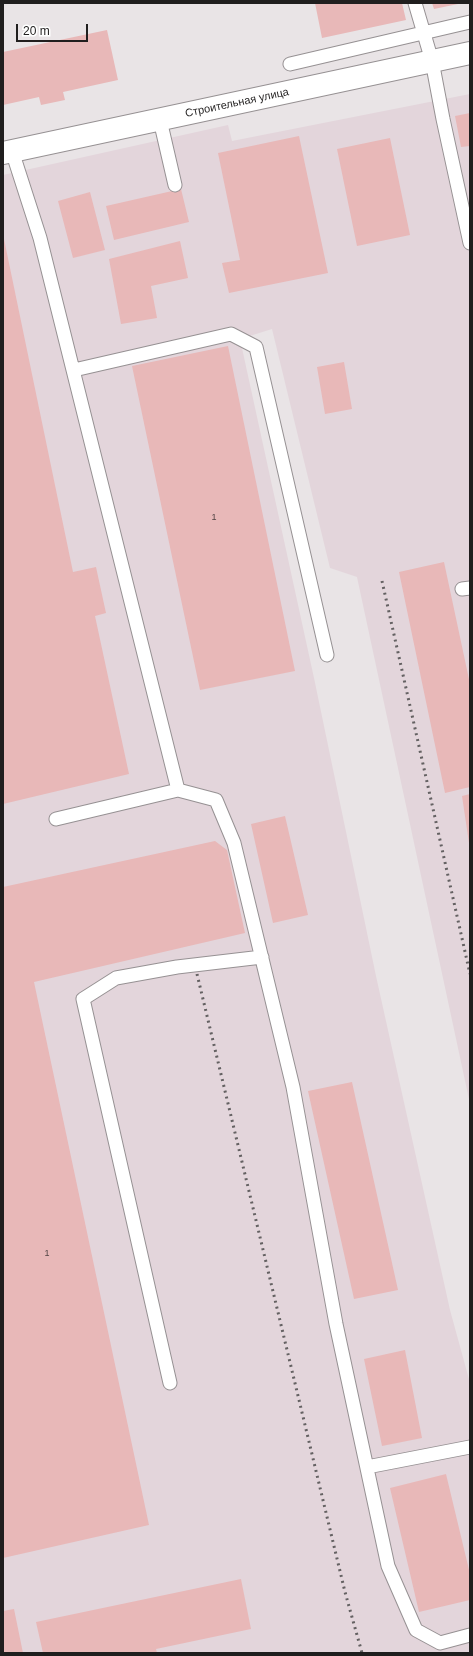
<!DOCTYPE html>
<html>
<head>
<meta charset="utf-8">
<style>
	body { margin:0 }
	#map { position:relative; width:473px; height:1656px; overflow:hidden; background:#e9e4e6; font-family:Helvetica,sans-serif }
	canvas { display:block }
	.frame { position:absolute; inset:0; border:4px solid #201e1e; pointer-events:none }
	.scale { position:absolute; left:16px; top:24px; width:72px; height:18px; box-sizing:border-box; border:2px solid #201e1e; border-top:0; padding-left:5px; font-size:12px; line-height:14px; white-space:nowrap; color:#201e1e; -webkit-text-stroke:3px #fff; paint-order:stroke }
</style>
</head>
<body>
<div id="map">
<canvas width="473" height="1656"></canvas>
<div class="frame"></div>
<div class="scale">20 m</div>
</div>
<script>
const ctx = document.querySelector('canvas').getContext('2d');
ctx.lineJoin = 'round';
function paint(path, color) {
  ctx.fillStyle = color;
  ctx.fill(path, 'evenodd');
}
function poly(rows) {
  const path = new Path2D();
  for (const r of rows) {
    path.moveTo(r[0], r[1]);
    for (let i = 2; i < r.length; i += 2) path.lineTo(r[i], r[i + 1]);
  }
  return path;
}
function strokePath(path, color, width, dash) {
  ctx.strokeStyle = color;
  ctx.lineWidth = width;
  ctx.lineCap = dash ? 'butt' : 'round';
  ctx.setLineDash(dash || []);
  ctx.stroke(path);
}
function write(font, color, halo, rows, align = 'center') {
  ctx.font = font + ' Helvetica,sans-serif';
  ctx.lineWidth = 3;
  ctx.setLineDash([]);
  ctx.textBaseline = 'middle';
  ctx.strokeStyle = halo;
  ctx.fillStyle = color;
  for (const [text, x, y, turn = 0] of rows) {
    ctx.save();
    ctx.translate(x, y);
    ctx.rotate((+turn || 0) * Math.PI / 180);
    ctx.textAlign = isNaN(turn) ? turn : align;
    if (halo) ctx.strokeText(text, 0, 0);
    ctx.fillText(text, 0, 0);
    ctx.restore();
  }
}
paint(poly([
	[470,94,470,1104,357,577,330,568,272,329,240,339,314,678,376,976,450,1310,470,1383,470,1653,3,1653,3,175,228,125,232,141]
]), '#e3d5db');
paint(poly([
	[315,3,402,3,406,20,322,38],
	[432,3,458,3,458,4,434,9],
	[107,30,118,80,63,92,65,100,41,105,39,97,3,105,3,52],
	[470,113,470,146,461,147,455,116],
	[299,136,328,273,229,293,222,263,240,260,218,153],
	[390,138,410,235,357,246,337,149],
	[181,189,189,222,114,240,106,206],
	[90,192,105,250,73,258,58,201],
	[4,239,73,572,96,567,106,613,95,616,129,774,3,804],
	[180,241,188,278,151,286,157,318,121,324,109,259],
	[228,346,295,671,200,690,132,366],
	[344,362,352,409,325,414,317,367],
	[444,562,470,684,470,787,445,793,399,572],
	[470,794,470,843,469,843,462,796],
	[285,816,308,915,273,923,251,824],
	[215,841,227,850,245,933,34,982,149,1525,3,1558,3,887],
	[352,1082,398,1290,354,1299,308,1091],
	[405,1350,422,1438,382,1446,364,1359],
	[446,1474,470,1574,470,1600,419,1612,390,1488],
	[241,1579,251,1629,156,1649,157,1653,43,1653,36,1622],
	[14,1609,23,1653,3,1653,3,1611]
]), '#e8b8b8');
const service = poly([
	[415,3,432,61,443,119,470,243],
	[290,64,470,22],
	[160,120,175,185],
	[12,151,40,238,178,790],
	[74,370,231,334,256,347,327,655],
	[462,589,470,588],
	[56,819,178,790,216,800,234,843,293,1087,336,1324,388,1566,416,1630,440,1643,470,1635],
	[170,1383,83,999,116,978,177,967,262,957],
	[367,1467,470,1447]
]);
const tertiary = poly([
	[3,153,470,53]
]);
strokePath(service, '#969193', 15);
strokePath(tertiary, '#969193', 24);
strokePath(service, '#fff', 13);
strokePath(tertiary, '#fff', 22);
strokePath(poly([
	[382,581,470,974],
	[197,974,345,1592,362,1653]
]), '#646162', 3, [2, 4]);
write('9px', '#524444', null, [
	["1",214,518],
	["1",47,1254]
]);
write('11px', '#201e1e', '#fff', [
	["Строительная улица",237,103,-12]
]);
</script>
</body>
</html>
